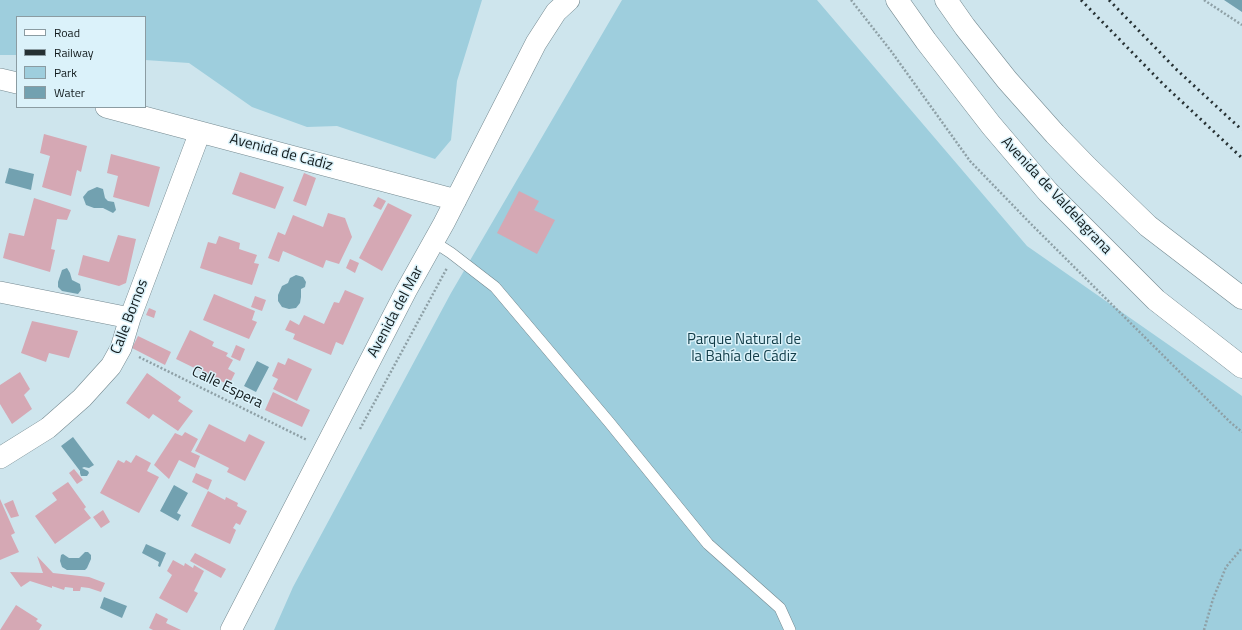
<!DOCTYPE html>
<html>
<head>
<meta charset="utf-8">
<style>
	body { margin:0 }
	#map { position:relative; width:1242px; height:630px; overflow:hidden; background:#cee5ed; font-family:"Titillium Web",sans-serif }
	canvas { display:block }
	.legend { position:absolute; left:16px; top:16px; width:130px; height:92px; box-sizing:border-box; background:#dbf2fa; border:1px solid #8b9ca2; margin:0; padding:5px 7px; list-style:none; font-size:12px; color:#121b1d }
	.legend li { display:flex; align-items:center; gap:8px; height:20px }
	.legend b { width:20px; border:1px solid #8b9ca2 }
</style>
</head>
<body>
<div id="map">
<canvas width="1242" height="630"></canvas>
<ul class="legend">
<li><b style="height:5px;background:#fff"></b>Road</li>
<li><b style="height:5px;background:#263133"></b>Railway</li>
<li><b style="height:11px;background:#9ecedd"></b>Park</li>
<li><b style="height:11px;background:#72a1b0"></b>Water</li>
</ul>
</div>
<script>
const ctx = document.querySelector('canvas').getContext('2d');
ctx.lineJoin = 'round';
function paint(path, color) {
  ctx.fillStyle = color;
  ctx.fill(path, 'evenodd');
}
function poly(rows) {
  const path = new Path2D();
  for (const r of rows) {
    path.moveTo(r[0], r[1]);
    for (let i = 2; i < r.length; i += 2) path.lineTo(r[i], r[i + 1]);
  }
  return path;
}
function strokePath(path, color, width, dash) {
  ctx.strokeStyle = color;
  ctx.lineWidth = width;
  ctx.lineCap = dash ? 'butt' : 'round';
  ctx.setLineDash(dash || []);
  ctx.stroke(path);
}
function write(font, color, halo, rows, align = 'center') {
  ctx.font = font + ' "Titillium Web",sans-serif';
  ctx.lineWidth = 3;
  ctx.setLineDash([]);
  ctx.textBaseline = 'middle';
  ctx.strokeStyle = halo;
  ctx.fillStyle = color;
  for (const [text, x, y, turn = 0] of rows) {
    ctx.save();
    ctx.translate(x, y);
    ctx.rotate((+turn || 0) * Math.PI / 180);
    ctx.textAlign = isNaN(turn) ? turn : align;
    if (halo) ctx.strokeText(text, 0, 0);
    ctx.fillText(text, 0, 0);
    ctx.restore();
  }
}
paint(poly([
	[0,0,482,0,457,81,451,140,435,159,337,126,307,127,252,107,189,63,145,60,145,17,17,17,17,55,0,55],
	[622,0,817,0,1027,246,1242,396,1242,630,274,630,293,587,451,293]
]), '#9ecedd');
paint(poly([
	[1224,0,1242,0,1242,12],
	[9,168,34,174,31,190,5,183],
	[97,187,103,189,105,198,108,201,114,202,116,210,113,213,103,208,94,208,86,205,83,197,88,191],
	[67,268,70,273,72,280,80,284,81,290,78,294,62,291,58,287,58,282,62,270],
	[296,275,303,277,306,282,305,287,301,289,301,297,300,303,296,308,289,309,282,307,278,301,278,295,282,286,288,283,290,278],
	[257,361,269,367,256,392,244,386],
	[73,437,94,465,89,468,84,467,82,468,88,471,89,473,87,476,81,476,80,473,80,471,61,446],
	[174,485,188,493,177,513,181,515,178,521,160,511],
	[146,544,166,553,160,567,158,566,159,562,142,553],
	[85,552,88,552,91,555,91,559,87,568,85,570,67,570,62,567,60,561,61,555,63,554,69,558,79,558],
	[104,597,127,606,122,618,100,608]
]), '#72a1b0');
paint(poly([
	[44,134,87,146,81,172,77,170,71,196,42,187,50,156,40,153],
	[111,154,160,167,149,207,113,197,118,176,107,173],
	[240,172,284,187,275,209,232,194],
	[304,173,316,178,306,206,293,201],
	[519,191,539,201,534,210,555,220,537,254,497,233],
	[378,197,386,201,381,210,373,206],
	[34,198,71,210,67,220,57,219,51,249,55,250,50,272,3,258,9,233,24,236],
	[388,203,412,215,382,271,359,258],
	[328,213,345,218,352,237,339,264,326,260,323,268,283,251,279,262,268,258,278,232,285,235,293,215,323,227],
	[118,235,136,239,126,283,119,286,78,275,83,255,109,262],
	[219,236,240,243,239,249,257,255,254,263,259,264,252,285,200,268,208,242,216,244],
	[350,259,359,263,355,273,346,268],
	[345,290,364,298,343,345,336,342,331,355,293,339,295,334,285,330,290,320,299,325,304,315,324,324,334,302,339,303],
	[214,294,255,311,252,320,257,322,249,339,203,320],
	[255,296,266,300,262,311,251,307],
	[149,308,156,311,154,318,146,315],
	[32,321,78,331,69,358,49,353,46,362,21,353],
	[190,330,214,342,212,346,228,353,226,356,233,360,228,369,235,373,229,385,176,359],
	[138,336,171,352,165,365,132,348],
	[236,345,245,349,240,361,231,357],
	[288,358,312,369,297,401,273,389,278,379,272,376,278,362,285,365],
	[20,372,30,389,24,395,32,409,12,424,0,404,0,385],
	[147,373,181,397,178,401,193,411,178,431,153,414,149,419,126,403],
	[273,392,310,410,302,427,265,410],
	[209,424,245,442,249,434,265,442,245,481,227,472,229,468,195,451],
	[185,432,198,439,191,452,200,456,195,468,179,460,169,479,154,465,175,433,182,436],
	[136,455,151,463,147,471,159,477,139,513,100,493,118,460,124,463,126,460,131,463],
	[74,469,83,480,77,484,69,473],
	[196,473,212,480,208,490,192,482],
	[68,482,86,507,84,509,91,518,55,544,35,516,57,500,52,493],
	[208,491,225,500,226,497,238,503,237,506,247,511,240,525,236,523,233,528,236,530,230,544,191,526],
	[0,499,15,533,11,535,19,552,0,560],
	[13,500,19,516,11,518,4,504],
	[103,510,110,522,101,528,93,517],
	[195,553,226,569,221,578,190,561],
	[37,556,53,573,89,577,105,583,101,592,89,588,81,587,80,591,73,591,73,588,65,587,64,590,52,586,52,588,30,581,21,587,10,572,43,573],
	[173,560,184,566,185,563,193,568,194,565,204,571,194,591,198,593,187,613,159,598,172,575,167,571],
	[16,605,38,619,36,621,42,625,39,630,0,630],
	[156,613,168,619,166,623,181,630,153,630,149,628]
]), '#d5a8b4');
const lane = poly([
	[434,242,451,253,495,287,609,422,708,544,780,608,790,630]
]);
const street = poly([
	[0,79,17,83],
	[106,107,456,200],
	[0,292,130,318],
	[0,458,48,428,82,398,111,366,121,348,130,318,200,132],
	[231,630,406,291,444,223,536,43,556,12,569,0]
]);
const secondary = poly([
	[897,0,926,41,991,125,1048,192,1156,300,1242,367],
	[946,0,965,27,1007,80,1055,134,1086,166,1148,226,1242,298]
]);
strokePath(lane, '#758a91', 12);
strokePath(street, '#758a91', 22);
strokePath(secondary, '#758a91', 23);
strokePath(poly([
	[851,0,891,51,970,161,1030,223,1230,422,1242,432],
	[1204,0,1242,25],
	[139,357,307,440],
	[360,429,447,268],
	[1204,630,1213,599,1226,567,1242,548]
]), '#8ea0a6', 2.5, [2, 2]);
strokePath(lane, '#fff', 11);
strokePath(street, '#fff', 21);
strokePath(secondary, '#fff', 22);
strokePath(poly([
	[1081,0,1163,84,1242,158],
	[1109,0,1177,70,1242,130]
]), '#263133', 3, [2, 4]);
write('15px', '#121b1d', '#dbf2fa', [
	["Avenida de Cádiz",281,153,15],
	["Avenida de Valdelagrana",1056,196,47],
	["Avenida del Mar",396,312,-62],
	["Calle Bornos",130,317,-69],
	["Calle Espera",227,388,26]
]);
write('15px', '#113c48', '#dbf2fa', [
	["Parque Natural de",744,340],
	["la Bahía de Cádiz",744,357]
]);
</script>
</body>
</html>
